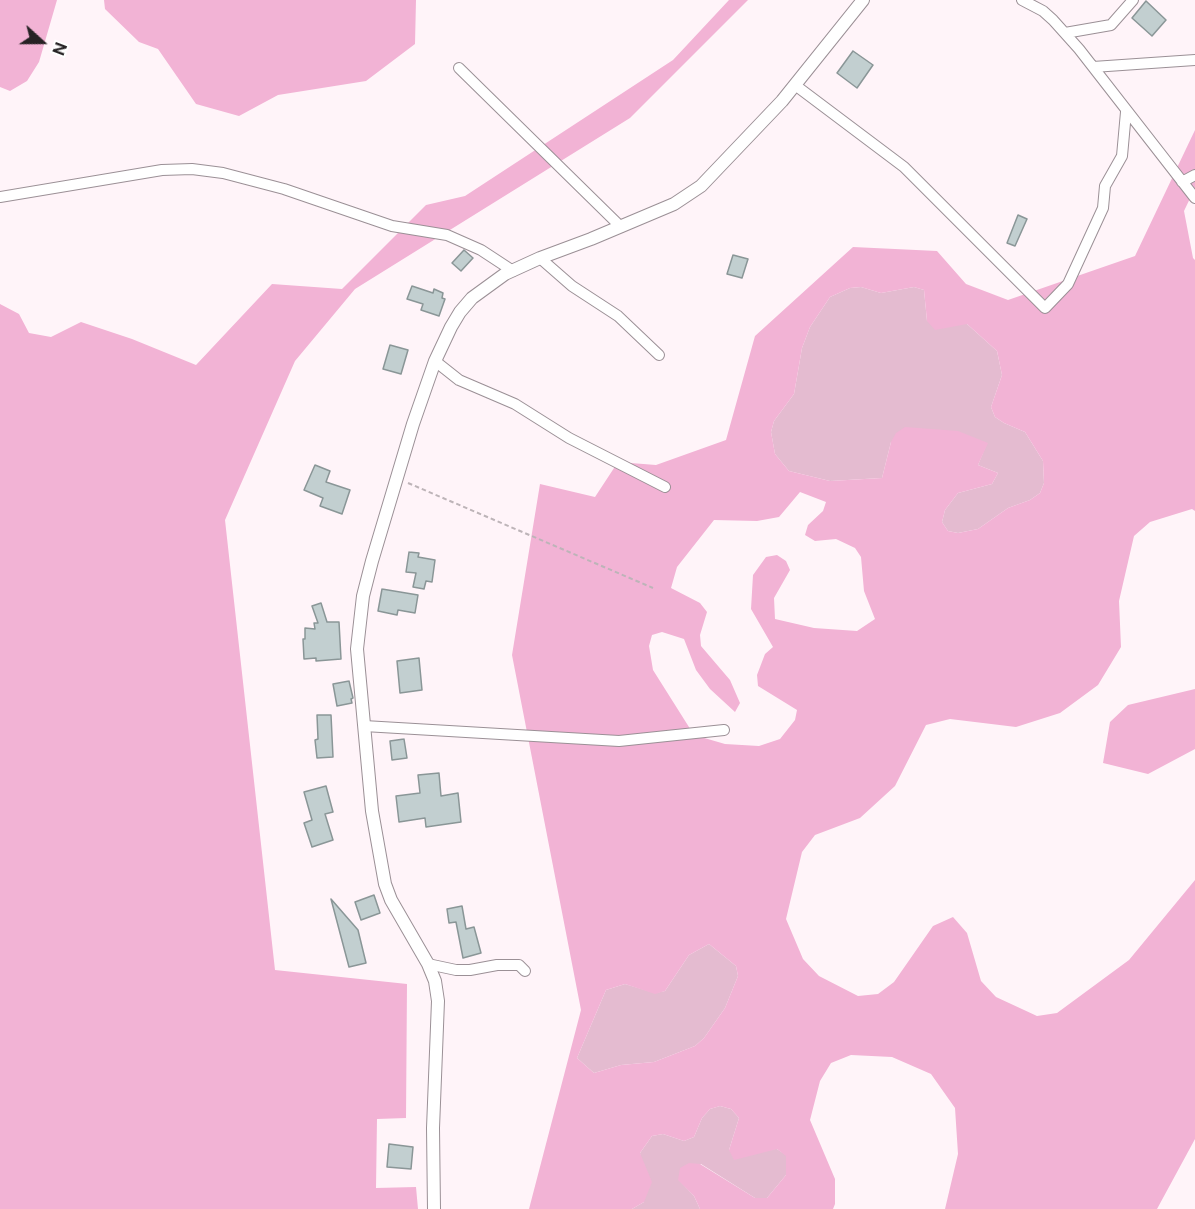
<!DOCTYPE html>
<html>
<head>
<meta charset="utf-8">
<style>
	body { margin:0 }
	#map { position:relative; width:1195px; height:1209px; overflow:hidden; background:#fff4f9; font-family:"Public Sans",sans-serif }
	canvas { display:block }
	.north { position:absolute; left:12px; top:12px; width:60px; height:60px; -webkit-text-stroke:4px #fff; paint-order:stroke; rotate:111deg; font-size:16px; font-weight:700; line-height:24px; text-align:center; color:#262224 }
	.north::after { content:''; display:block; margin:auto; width:21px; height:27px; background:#262224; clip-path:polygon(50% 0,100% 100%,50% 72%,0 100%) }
</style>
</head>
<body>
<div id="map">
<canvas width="1195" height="1209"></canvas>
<div class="north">N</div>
</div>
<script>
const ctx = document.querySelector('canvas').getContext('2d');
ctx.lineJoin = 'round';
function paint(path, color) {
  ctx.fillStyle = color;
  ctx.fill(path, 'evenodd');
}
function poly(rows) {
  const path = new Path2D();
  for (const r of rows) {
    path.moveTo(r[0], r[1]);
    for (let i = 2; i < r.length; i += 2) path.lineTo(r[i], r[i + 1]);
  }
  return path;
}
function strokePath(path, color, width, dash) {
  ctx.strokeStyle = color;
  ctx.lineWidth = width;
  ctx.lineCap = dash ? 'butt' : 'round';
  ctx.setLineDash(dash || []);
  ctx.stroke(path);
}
paint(poly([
	[861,287,881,293,914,287,924,290,927,321,967,324,997,351,1002,375,991,407,995,417,1004,423,1025,432,1043,461,1044,483,1040,493,1030,500,1008,508,978,529,958,533,948,531,942,522,945,510,958,493,992,484,998,473,978,465,987,443,891,442,882,478,830,481,789,471,775,454,771,432,774,421,794,394,802,348,810,327,830,297,850,288],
	[709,944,736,966,738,976,725,1008,704,1038,695,1046,654,1062,621,1065,594,1073,577,1058,606,990,625,984,655,993,665,991,689,955],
	[720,1106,731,1109,739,1118,729,1150,777,1149,786,1155,786,1175,767,1198,755,1198,701,1164,679,1180,694,1196,700,1209,632,1209,644,1202,640,1153,652,1136,663,1134,684,1141,694,1137,702,1118,710,1109]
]), '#e4bbd0');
paint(poly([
	[0,0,57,0,39,62,27,81,10,91,0,87],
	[104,0,416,0,415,44,366,81,278,95,239,116,196,104,158,49,139,42,105,9],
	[729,0,748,0,630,118,355,289,295,361,225,520,275,970,407,984,406,1118,377,1119,376,1188,416,1187,418,1209,0,1209,0,304,19,314,29,333,51,337,81,322,132,339,196,365,272,284,342,289,426,205,465,196,673,60],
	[1195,130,1195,188,1184,211,1193,258,1195,260,1195,511,1192,509,1150,522,1134,536,1119,601,1121,647,1098,685,1060,713,1016,727,950,719,926,725,895,786,860,818,815,835,802,852,786,919,803,959,819,976,858,996,878,994,894,982,933,926,953,917,967,933,981,981,996,997,1037,1016,1057,1013,1129,960,1195,880,1195,1139,1157,1209,945,1209,958,1154,955,1108,931,1074,892,1057,851,1055,831,1063,820,1081,810,1120,835,1179,835,1204,833,1209,700,1209,694,1196,678,1180,680,1168,689,1163,700,1164,755,1198,767,1198,786,1175,786,1156,777,1149,734,1160,729,1150,739,1118,731,1109,720,1106,710,1109,702,1118,694,1137,684,1141,663,1134,652,1136,640,1153,652,1182,644,1202,632,1209,529,1209,581,1010,512,655,540,484,595,497,618,462,656,465,726,440,755,336,853,247,937,251,966,284,1008,300,1135,256],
	[861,287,881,293,914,287,924,290,927,321,935,330,967,324,997,351,1002,375,991,407,995,417,1004,423,1025,432,1043,461,1044,483,1040,493,1030,500,1008,508,978,529,958,533,948,531,942,522,945,510,958,493,992,484,998,473,978,465,988,443,958,431,905,427,896,433,891,442,882,478,830,481,789,471,775,454,771,432,774,421,794,394,802,348,810,327,830,297,850,288],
	[800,492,826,502,823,511,808,525,805,535,815,541,836,539,855,548,861,557,864,591,875,619,857,631,814,628,775,619,774,598,790,570,786,561,777,555,766,557,753,575,751,609,773,647,765,654,757,675,758,686,797,710,795,720,780,739,759,746,725,744,694,735,653,670,649,646,652,635,662,632,684,639,696,670,710,689,735,712,740,703,730,680,701,646,700,635,707,612,700,603,671,588,677,567,714,520,757,521,779,517],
	[709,944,736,966,738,976,725,1008,704,1038,695,1046,654,1062,621,1065,594,1073,577,1058,606,990,625,984,655,994,665,991,689,955],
	[1195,689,1195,749,1148,774,1103,763,1110,722,1128,705]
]), '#f2b3d5');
const building = poly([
	[1146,1,1166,20,1152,36,1132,18,1146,1],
	[853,51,873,65,857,88,837,73,853,51],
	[1018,215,1027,219,1015,246,1007,243,1018,215],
	[464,250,473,258,461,271,452,263,464,250],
	[733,255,748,259,742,278,727,274,733,255],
	[412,286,433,293,434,289,443,293,442,298,445,299,439,316,421,310,423,304,407,299,412,286],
	[390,345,408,350,401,374,383,369,390,345],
	[315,465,330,471,326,482,350,490,342,514,320,506,323,498,304,490,315,465],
	[409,552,419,553,418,557,435,560,432,582,426,581,424,589,413,587,416,573,406,572,409,552],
	[382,589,418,595,415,613,398,610,397,615,378,611,382,589],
	[321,603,327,622,339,622,341,659,316,661,316,658,304,659,303,639,305,639,305,628,315,629,314,623,318,623,312,606,321,603],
	[419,658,422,690,400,693,397,661,419,658],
	[349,681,353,698,351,699,352,703,337,706,333,684,349,681],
	[317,715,331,715,333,757,317,758,315,740,318,739,317,715],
	[404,739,407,758,392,760,390,741,404,739],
	[439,773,441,796,458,793,461,822,426,827,425,818,399,822,396,796,420,793,418,775,439,773],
	[326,786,333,812,325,814,333,840,312,847,304,823,312,820,304,792,326,786],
	[374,895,380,913,361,920,355,902,374,895],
	[331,899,358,930,366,963,349,967,331,899],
	[462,906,466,929,474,927,481,953,463,958,456,922,449,923,447,909,462,906],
	[389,1144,413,1147,411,1169,387,1167,389,1144]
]);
paint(building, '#c2cfd0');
strokePath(building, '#8a9697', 1.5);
const minor = poly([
	[1022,0,1043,11,1053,20,1079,49,1195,198],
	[1065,33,1111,25,1133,0],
	[1093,67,1195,60],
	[459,68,621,227],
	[795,85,904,167,1045,308,1068,284,1103,208,1105,186,1122,156,1126,112],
	[1182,182,1195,175],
	[0,197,162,170,192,169,223,173,284,189,392,226,447,235,481,250,513,271],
	[540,258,572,286,618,316,659,355],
	[435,361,459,380,515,404,569,438,665,487],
	[364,726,619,741,724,730],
	[428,964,456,970,470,970,497,965,519,965,525,971]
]);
const tertiary = poly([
	[434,1209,433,1128,438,1001,435,981,428,964,391,900,385,884,372,811,357,649,363,596,372,561,413,424,435,361,451,327,460,312,472,298,505,274,540,258,591,239,674,204,701,186,782,101,863,0]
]);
strokePath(minor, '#9b9096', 12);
strokePath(tertiary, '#9b9096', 14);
strokePath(poly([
	[408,483,653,588]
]), '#bdb4b8', 2, [4.5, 3]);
strokePath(minor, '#fff', 10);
strokePath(tertiary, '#fff', 12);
</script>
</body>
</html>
